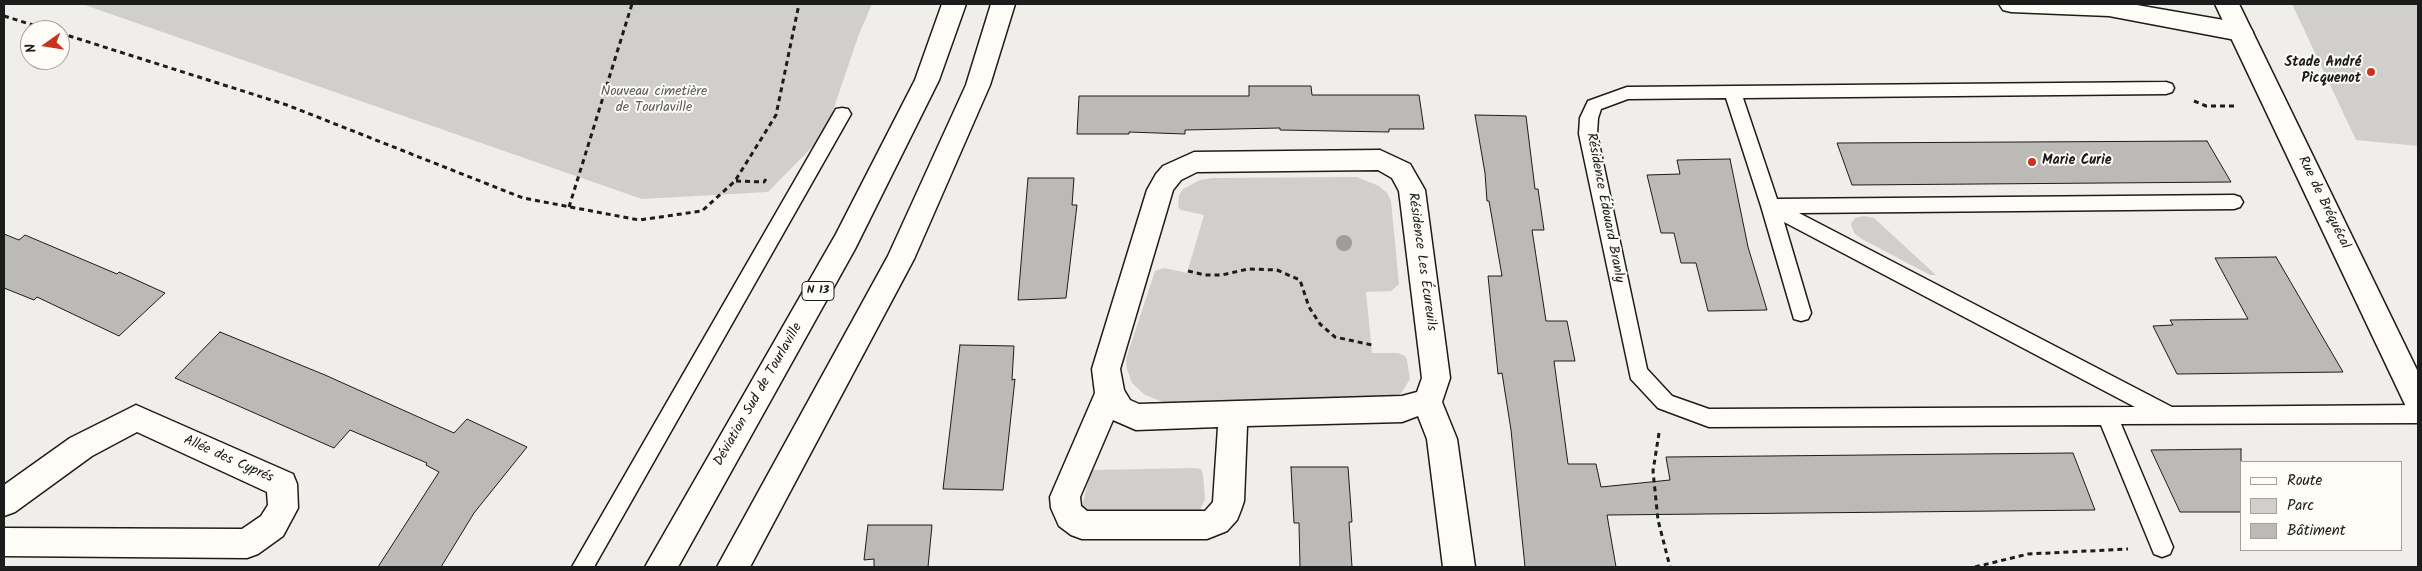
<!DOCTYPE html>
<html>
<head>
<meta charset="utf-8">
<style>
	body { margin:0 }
	#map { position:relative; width:2422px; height:571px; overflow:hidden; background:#f0eeea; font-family:Kalam,sans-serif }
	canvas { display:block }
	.frame { position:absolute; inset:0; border:5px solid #1c1c1c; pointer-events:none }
	.legend { position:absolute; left:2240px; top:461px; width:162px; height:90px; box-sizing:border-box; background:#fdfcf7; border:1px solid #a3a29f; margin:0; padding:6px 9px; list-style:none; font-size:15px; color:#1c1c1c }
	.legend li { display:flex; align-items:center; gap:10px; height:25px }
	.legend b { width:25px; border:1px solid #a3a29f }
	.north { position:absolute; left:20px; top:20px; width:50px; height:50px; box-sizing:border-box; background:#fdfcf7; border:1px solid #a3a29f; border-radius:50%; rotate:257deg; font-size:14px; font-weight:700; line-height:20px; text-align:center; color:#1c1c1c }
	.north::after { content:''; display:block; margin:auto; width:18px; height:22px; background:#c8321e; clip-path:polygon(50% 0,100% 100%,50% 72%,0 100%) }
</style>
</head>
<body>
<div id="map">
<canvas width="2422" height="571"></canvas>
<div class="frame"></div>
<ul class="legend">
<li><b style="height:6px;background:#fdfcf7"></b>Route</li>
<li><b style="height:14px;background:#d0cfcc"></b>Parc</li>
<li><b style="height:14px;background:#bbbab6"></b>Bâtiment</li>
</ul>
<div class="north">N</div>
</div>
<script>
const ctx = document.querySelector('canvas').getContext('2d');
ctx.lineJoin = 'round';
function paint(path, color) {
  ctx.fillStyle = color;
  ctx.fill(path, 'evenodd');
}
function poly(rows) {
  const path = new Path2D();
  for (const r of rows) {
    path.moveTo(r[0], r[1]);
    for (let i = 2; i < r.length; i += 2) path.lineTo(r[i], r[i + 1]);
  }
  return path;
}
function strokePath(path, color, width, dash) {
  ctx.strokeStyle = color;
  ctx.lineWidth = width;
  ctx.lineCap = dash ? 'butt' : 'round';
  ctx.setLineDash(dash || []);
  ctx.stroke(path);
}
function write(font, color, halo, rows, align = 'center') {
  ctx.font = font + ' Kalam,sans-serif';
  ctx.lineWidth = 4;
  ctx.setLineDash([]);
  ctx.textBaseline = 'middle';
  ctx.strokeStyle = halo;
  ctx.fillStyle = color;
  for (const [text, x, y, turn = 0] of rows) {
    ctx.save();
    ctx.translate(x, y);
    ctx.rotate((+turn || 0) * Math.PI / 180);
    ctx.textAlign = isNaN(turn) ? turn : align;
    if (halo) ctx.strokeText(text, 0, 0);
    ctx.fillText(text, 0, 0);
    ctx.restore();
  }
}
paint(poly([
	[82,4,872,4,859,34,825,134,768,192,642,199],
	[2292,4,2418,4,2418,146,2356,140],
	[1357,177,1379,186,1387,193,1391,201,1399,284,1391,291,1366,292,1372,353,1398,353,1405,356,1407,360,1410,379,1400,395,1385,400,1163,402,1145,395,1132,383,1127,369,1126,359,1155,271,1164,268,1187,273,1204,215,1181,210,1178,207,1179,195,1183,189,1200,180,1213,178],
	[1863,216,1874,218,1936,275,1930,275,1862,239,1854,233,1851,224,1855,218],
	[1194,468,1201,469,1203,475,1205,499,1200,510,1189,515,1085,511,1082,506,1090,474,1093,470]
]), '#d0cfcc');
const building = poly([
	[1249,86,1311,86,1312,95,1419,95,1424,129,1389,129,1389,132,1280,130,1280,128,1185,130,1185,134,1129,132,1129,134,1077,134,1079,96,1249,96,1249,86],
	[1475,115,1526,116,1535,189,1538,189,1544,230,1532,230,1546,321,1567,321,1575,361,1554,361,1568,464,1596,464,1601,487,1670,480,1666,457,2073,453,2095,510,1607,515,1616,567,1525,567,1511,430,1502,373,1498,374,1488,276,1502,276,1489,201,1487,201,1485,173,1475,115],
	[2207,141,2231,182,1852,185,1837,143,2207,141],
	[1730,159,1748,247,1767,310,1708,311,1696,263,1681,263,1674,233,1661,233,1647,175,1680,174,1677,160,1730,159],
	[1028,178,1074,178,1072,205,1077,205,1066,298,1018,300,1028,178],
	[4,234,19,240,25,235,117,274,119,272,165,293,119,336,37,297,34,300,4,288,4,234],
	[2276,257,2343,372,2177,374,2153,326,2173,325,2170,320,2248,319,2215,258,2276,257],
	[220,332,325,375,454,433,467,419,527,447,474,513,441,567,378,567,439,472,426,465,427,463,350,430,334,448,175,378,220,332],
	[960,345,1014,346,1012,380,1015,379,1003,490,943,489,960,345],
	[2241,449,2241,512,2180,512,2151,450,2241,449],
	[1291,467,1348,467,1352,522,1349,522,1352,567,1300,567,1299,523,1294,523,1291,467],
	[868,525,932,525,928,567,874,567,874,559,864,560,868,525]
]);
paint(building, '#bbbab6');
strokePath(building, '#1c1c1c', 1);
const service = poly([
	[2166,82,2172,84,2174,88,2172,92,2166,94,1743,98,1777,199,2234,195,2240,197,2243,202,2240,207,2234,209,1799,213,2172,407,2418,405,2418,423,2121,424,2173,547,2170,554,2162,557,2154,554,2101,425,1709,427,1658,408,1631,379,1579,134,1580,118,1588,101,1627,87,2166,82],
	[1726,98,1761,206,1794,319,1801,321,1808,319,1811,313,1784,222,2135,407,1709,409,1672,396,1647,369,1597,134,1598,118,1601,109,1628,99,1726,98],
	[842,108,848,109,851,114,594,567,572,567,836,109,842,108]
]);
const minor = poly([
	[1380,150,1410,164,1425,190,1450,378,1442,402,1457,439,1475,567,1443,567,1427,439,1418,416,1402,422,1247,426,1244,501,1241,510,1237,520,1227,531,1207,539,1082,539,1071,535,1059,526,1051,508,1050,497,1095,393,1092,369,1147,190,1156,174,1163,166,1194,152,1380,150],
	[1378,170,1392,178,1399,191,1422,378,1417,392,1402,396,1139,404,1130,400,1124,390,1120,369,1173,190,1181,180,1197,172,1378,170],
	[1113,420,1136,430,1218,427,1213,502,1205,511,1087,511,1081,506,1080,497,1113,420],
	[136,405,293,474,297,484,298,508,283,536,258,554,247,558,4,556,4,528,242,529,261,516,268,505,267,492,137,432,92,456,15,512,4,516,4,485,70,438,136,405]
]);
const tertiary = poly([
	[2215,4,2239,4,2418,372,2418,415,2408,411,2215,4]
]);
const trunk = poly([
	[942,4,966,4,939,80,855,249,678,567,645,567,836,234,915,80,942,4],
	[991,4,1015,4,990,85,914,259,750,567,717,567,888,256,966,85,991,4],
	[1999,4,2131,4,2241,23,2249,26,2253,32,2249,38,2241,41,2109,16,2011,12,2003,10,1999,4]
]);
strokePath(service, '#1c1c1c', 3);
strokePath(minor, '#1c1c1c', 3);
strokePath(tertiary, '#1c1c1c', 3);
strokePath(trunk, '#1c1c1c', 3);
strokePath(poly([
	[4,16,49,30],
	[60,33,287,105,523,198,639,220,702,211,735,181,776,115,799,4],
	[2194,101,2206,106,2237,106],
	[736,181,764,182,766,179],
	[569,207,632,4],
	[1188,271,1205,275,1222,275,1248,269,1277,270,1300,280,1309,307,1320,324,1335,337,1372,345],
	[1659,433,1653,471,1658,520,1670,567],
	[1975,567,2028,554,2128,549]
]), '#1c1c1c', 3, [5, 4]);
paint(service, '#fdfcf7');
paint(minor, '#fdfcf7');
paint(tertiary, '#fdfcf7');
paint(trunk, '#fdfcf7');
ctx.fillStyle = '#9e9d9b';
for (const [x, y] of [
	[1344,243]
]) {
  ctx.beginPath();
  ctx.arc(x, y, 8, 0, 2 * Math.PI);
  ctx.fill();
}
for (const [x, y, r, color] of [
	[2371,72,5,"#c8321e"],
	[2032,162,5,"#c8321e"]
]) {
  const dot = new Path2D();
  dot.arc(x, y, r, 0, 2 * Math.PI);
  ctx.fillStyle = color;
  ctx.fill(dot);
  strokePath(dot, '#fdfcf7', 2);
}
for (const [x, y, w] of [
	[818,291,32]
]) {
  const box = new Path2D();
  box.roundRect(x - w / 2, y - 9.5, w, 19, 4);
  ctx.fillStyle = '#fdfcf7';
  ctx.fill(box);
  strokePath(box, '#1c1c1c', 1);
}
write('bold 12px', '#1c1c1c', null, [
	["N 13",818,291]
]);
write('bold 14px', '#1c1c1c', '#fdfcf7', [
	["Stade André",2361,64],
	["Picquenot",2361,80],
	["Marie Curie",2042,162,"left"]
], 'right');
write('14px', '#5b5b5a', '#fdfcf7', [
	["Nouveau cimetière",654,93],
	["de Tourlaville",654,109]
]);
write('14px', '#1c1c1c', '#fdfcf7', [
	["Rue de Bréquécal",2323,203,64],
	["Résidence Édouard Branly",1604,208,79],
	["Résidence Les Écureuils",1421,262,82],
	["Déviation Sud de Tourlaville",759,395,-60],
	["Allée des Cyprés",228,460,24]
]);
</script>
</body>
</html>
